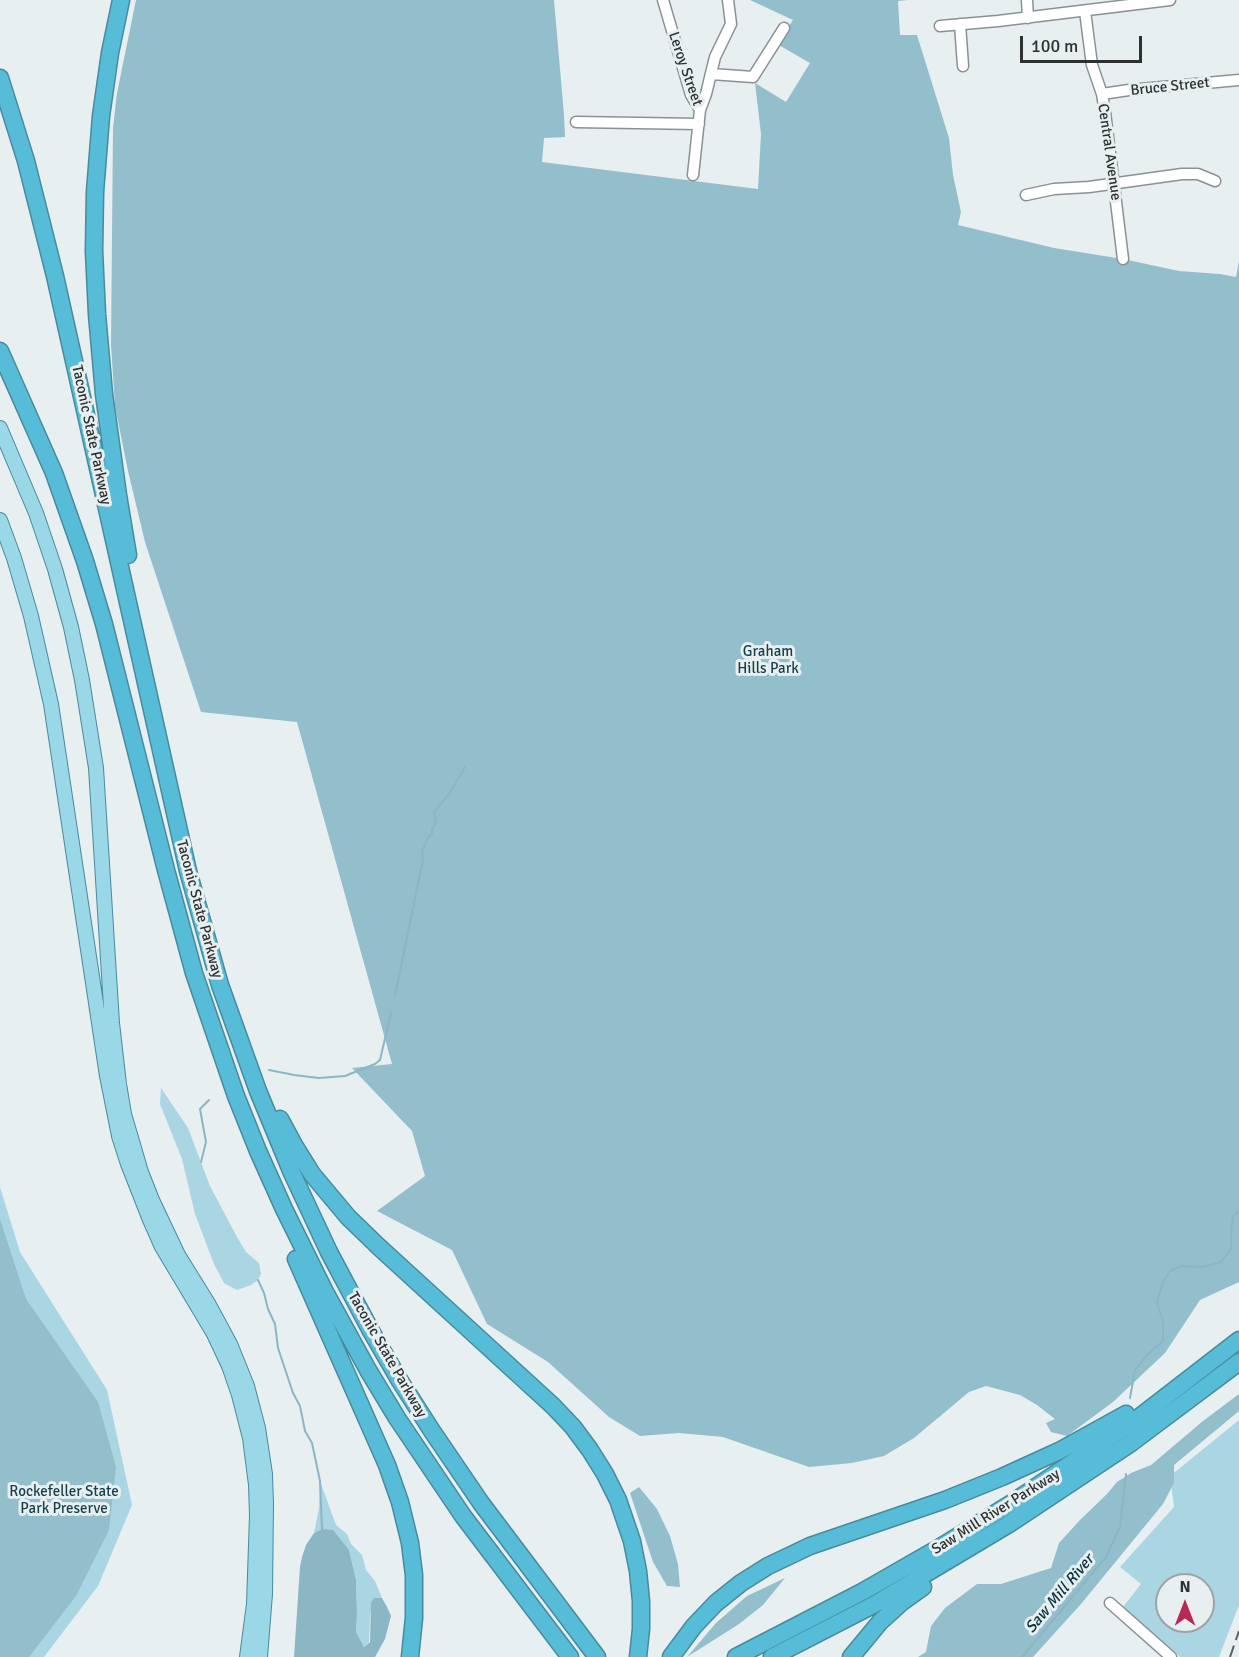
<!DOCTYPE html>
<html>
<head>
<meta charset="utf-8">
<style>
	body { margin:0 }
	#map { position:relative; width:1239px; height:1657px; overflow:hidden; background:#e8eff1; font-family:Signika,sans-serif }
	canvas { display:block }
	.north { position:absolute; left:1155px; top:1573px; width:60px; height:60px; box-sizing:border-box; background:#e8eff1; border:2px solid #9ea3a5; border-radius:50%; rotate:0deg; font-size:16px; font-weight:700; line-height:24px; text-align:center; color:#2e3132 }
	.north::after { content:''; display:block; margin:auto; width:21px; height:27px; background:#b92956; clip-path:polygon(50% 0,100% 100%,50% 72%,0 100%) }
	.scale { position:absolute; left:1020px; top:36px; width:122px; height:27px; box-sizing:border-box; border:3px solid #2e3132; border-top:0; padding-left:8px; font-size:18px; line-height:21px; white-space:nowrap; color:#2e3132; -webkit-text-stroke:4px #e8eff1; paint-order:stroke }
</style>
</head>
<body>
<div id="map">
<canvas width="1239" height="1657"></canvas>
<div class="north">N</div>
<div class="scale">100 m</div>
</div>
<script>
const ctx = document.querySelector('canvas').getContext('2d');
ctx.lineJoin = 'round';
function paint(path, color) {
  ctx.fillStyle = color;
  ctx.fill(path, 'evenodd');
}
function poly(rows) {
  const path = new Path2D();
  for (const r of rows) {
    path.moveTo(r[0], r[1]);
    for (let i = 2; i < r.length; i += 2) path.lineTo(r[i], r[i + 1]);
  }
  return path;
}
function strokePath(path, color, width, dash) {
  ctx.strokeStyle = color;
  ctx.lineWidth = width;
  ctx.lineCap = dash ? 'butt' : 'round';
  ctx.setLineDash(dash || []);
  ctx.stroke(path);
}
function write(font, color, halo, rows, align = 'center') {
  ctx.font = font + ' Signika,sans-serif';
  ctx.lineWidth = 6;
  ctx.setLineDash([]);
  ctx.textBaseline = 'middle';
  ctx.strokeStyle = halo;
  ctx.fillStyle = color;
  for (const [text, x, y, turn = 0] of rows) {
    ctx.save();
    ctx.translate(x, y);
    ctx.rotate((+turn || 0) * Math.PI / 180);
    ctx.textAlign = isNaN(turn) ? turn : align;
    if (halo) ctx.strokeText(text, 0, 0);
    ctx.fillText(text, 0, 0);
    ctx.restore();
  }
}
paint(poly([
	[161,1088,188,1128,210,1186,237,1237,246,1252,259,1263,261,1274,258,1280,251,1285,237,1290,224,1283,214,1264,195,1214,182,1159,160,1104],
	[0,1187,20,1252,107,1390,132,1505,98,1586,44,1657,0,1657],
	[1239,1420,1239,1605,1219,1657,1180,1657,1123,1607,1141,1584,1120,1567,1174,1507,1170,1476],
	[1167,1585,1203,1585,1203,1621,1167,1621],
	[320,1481,336,1525,347,1534,351,1544,362,1555,366,1570,375,1581,382,1598,374,1598,370,1616,369,1642,364,1647,356,1632,357,1614,356,1580,349,1550,322,1529,314,1533,319,1508]
]), '#aad5e2');
paint(poly([
	[136,0,554,0,564,115,565,137,544,138,542,162,758,189,761,134,755,83,786,102,810,63,777,44,793,20,750,0,908,0,898,1,900,35,917,35,949,138,953,175,961,212,958,225,1054,248,1123,259,1179,271,1220,274,1236,277,1239,261,1239,1282,1200,1300,1165,1353,1113,1402,1067,1436,1051,1432,1046,1423,1055,1419,1037,1405,1020,1395,986,1386,969,1392,914,1438,884,1456,852,1463,809,1467,723,1437,679,1433,640,1436,609,1417,548,1362,487,1324,452,1250,377,1211,425,1176,412,1131,352,1068,392,1064,297,722,201,712,145,542,128,471,115,406,111,345,113,128,117,93],
	[0,1219,26,1299,98,1402,116,1467,109,1530,76,1596,29,1657,0,1657],
	[1239,1394,1239,1411,1174,1465,1174,1483,1163,1504,1081,1604,1033,1657,918,1657,926,1652,931,1626,945,1608,977,1584,1001,1584,1051,1568,1059,1543,1080,1520,1107,1494,1117,1482,1131,1473,1151,1465,1203,1421],
	[639,1487,657,1509,670,1536,678,1564,680,1587,667,1586,653,1562,630,1493],
	[785,1578,763,1605,739,1624,687,1657,716,1623,747,1596]
]), '#93becb');
paint(poly([
	[322,1529,333,1530,349,1550,356,1580,357,1614,356,1632,364,1647,370,1642,371,1603,374,1598,382,1598,387,1607,391,1616,385,1639,375,1657,294,1657,300,1567,302,1557,306,1545,314,1533]
]), '#8bb6c3');
strokePath(poly([
	[395,996,423,859,422,852,428,837,432,834,432,829,436,822,434,812,450,793,465,767],
	[269,1070,294,1075,319,1078,345,1076,375,1064,380,1060,391,1013],
	[201,1162,206,1142,200,1109,209,1100],
	[258,1280,264,1293,268,1309,275,1324,278,1348,293,1393,300,1406,305,1431,312,1443,320,1481,322,1529],
	[1130,1398,1135,1370,1147,1355,1163,1341,1163,1322,1157,1302,1163,1282,1170,1271,1181,1266,1202,1267,1221,1262,1231,1249,1231,1232,1233,1216,1239,1211],
	[1022,1657,1106,1557,1120,1527,1126,1474]
]), '#8bb6c3', 2);
const minor = poly([
	[663,0,691,95,700,110],
	[1027,0,1028,18],
	[1085,11,1092,65,1102,94,1105,112,1123,259],
	[960,24,963,66],
	[940,26,998,21,1170,0],
	[711,74,753,77,784,28],
	[1102,94,1129,90,1239,80],
	[576,122,699,124],
	[693,175,700,110,706,94,715,57,731,24,728,0],
	[1026,195,1054,189,1089,187,1182,174,1198,174,1215,181],
	[1110,1603,1171,1657]
]);
const major = poly([
	[0,428,36,513,55,569,71,627,82,680,96,768,112,1023,119,1084,124,1114,141,1172,152,1200,178,1255,209,1305,230,1344,247,1386,258,1428,265,1474,266,1504,265,1594,260,1657],
	[0,520,14,558,31,616,51,704,107,1076,119,1136,128,1164,150,1220,162,1247,214,1334,229,1366,239,1395,250,1438,256,1485,257,1515,254,1604,247,1657]
]);
const highway = poly([
	[121,0,110,53,101,116,95,192,94,251,97,314,104,394,118,495,128,555],
	[0,78,26,161,55,276,188,871,220,985,258,1091,292,1173,329,1252,371,1331,400,1381,432,1431,481,1503,597,1657],
	[0,351,54,473,85,561,104,624,166,870,194,973,236,1096,258,1151,284,1209,324,1290,368,1370,397,1418,463,1516,570,1657],
	[280,1119,294,1145,312,1174,348,1217,379,1247,553,1406,573,1427,590,1450,605,1474,618,1500,632,1541,638,1571,641,1601,641,1629,638,1657],
	[296,1259,387,1465,400,1502,410,1543,414,1575,414,1618,410,1657],
	[671,1657,694,1626,716,1603,741,1583,768,1566,810,1546,945,1500,1002,1477,1059,1451,1126,1414],
	[736,1657,862,1592,937,1549,1015,1501,1133,1422,1239,1340],
	[772,1657,875,1604,1009,1524,1131,1443,1239,1362],
	[851,1657,880,1622,902,1602,923,1587]
]);
strokePath(minor, '#8b9193', 13);
strokePath(major, '#488b9d', 16);
strokePath(highway, '#488b9d', 19);
strokePath(minor, '#fff', 10);
strokePath(major, '#9ad7e7', 14);
strokePath(highway, '#56bcd7', 16);
strokePath(poly([
	[1230,1657,1239,1631]
]), '#5b5f61', 2, [12, 6]);
write('15px', '#2e3132', '#e8eff1', [
	["Leroy Street",685,69,71],
	["Bruce Street",1170,87,-6],
	["Central Avenue",1109,152,82],
	["Taconic State Parkway",91,435,78],
	["Taconic State Parkway",199,909,75],
	["Taconic State Parkway",387,1355,60],
	["Saw Mill River Parkway",996,1512,-32]
]);
write('15px', '#173f4a', '#e8eff1', [
	["Graham",768,652],
	["Hills Park",768,669],
	["Rockefeller State",64,1492],
	["Park Preserve",64,1509]
]);
write('italic 16px', '#08323c', '#e8eff1', [
	["Saw Mill River",1060,1594,-50]
]);
</script>
</body>
</html>
